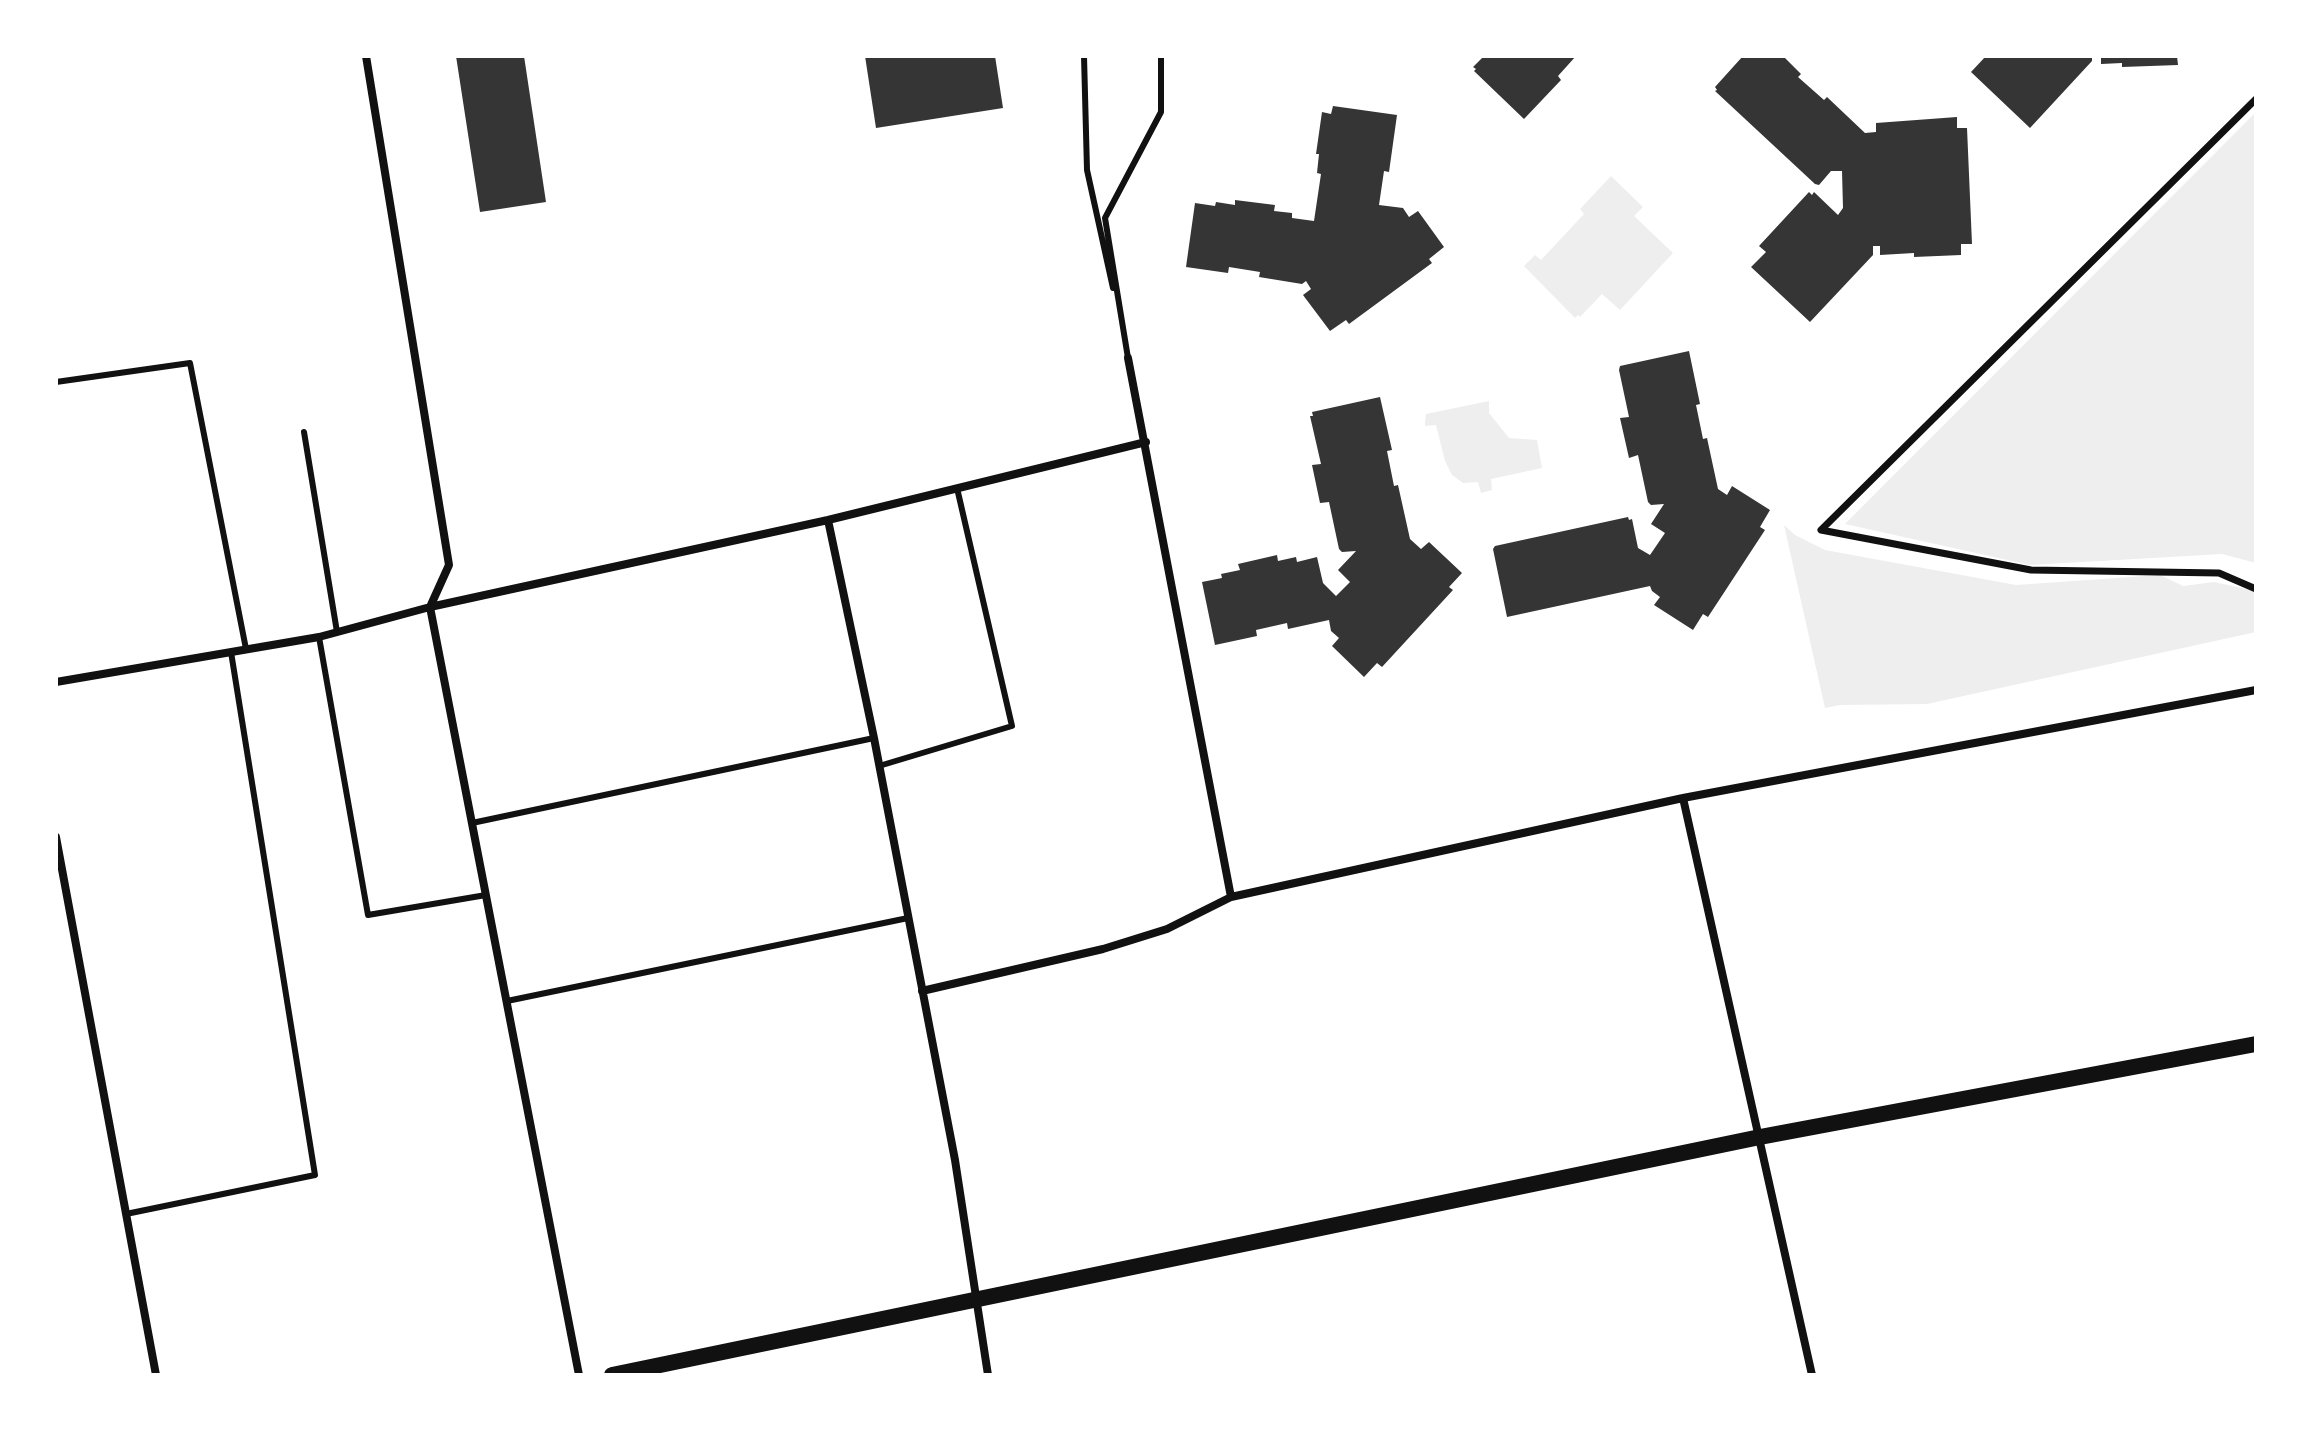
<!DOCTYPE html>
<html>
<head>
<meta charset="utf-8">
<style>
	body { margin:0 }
	#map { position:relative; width:2312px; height:1431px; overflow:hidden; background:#fff; font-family:"Work Sans",sans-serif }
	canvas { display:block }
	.frame { position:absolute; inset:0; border:58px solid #fff; pointer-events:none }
</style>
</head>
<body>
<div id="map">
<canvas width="2312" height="1431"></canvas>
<div class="frame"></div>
</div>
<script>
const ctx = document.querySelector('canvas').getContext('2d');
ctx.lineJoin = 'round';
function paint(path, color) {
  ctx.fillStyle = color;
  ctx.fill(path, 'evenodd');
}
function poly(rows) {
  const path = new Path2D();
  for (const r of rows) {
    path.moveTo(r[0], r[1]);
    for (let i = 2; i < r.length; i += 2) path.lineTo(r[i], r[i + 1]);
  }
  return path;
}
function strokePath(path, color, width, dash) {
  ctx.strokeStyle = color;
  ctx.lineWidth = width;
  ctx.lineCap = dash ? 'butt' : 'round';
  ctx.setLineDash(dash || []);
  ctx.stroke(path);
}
paint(poly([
	[2256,112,2256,563,2222,554,2030,565,1845,524],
	[1611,176,1643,207,1634,216,1673,253,1620,310,1602,294,1580,317,1578,315,1575,318,1524,266,1535,255,1541,260,1584,214,1580,209],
	[1489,401,1489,413,1509,438,1537,440,1542,468,1491,479,1492,490,1481,493,1478,482,1463,483,1452,475,1445,461,1436,425,1425,426,1425,423,1426,414],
	[1784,525,1795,535,1825,550,2016,585,2160,575,2183,586,2214,582,2256,591,2256,632,1927,704,1840,705,1825,708]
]), '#eee');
paint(poly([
	[456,56,524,56,546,202,480,212],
	[865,56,995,56,1003,108,876,128],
	[1484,56,1576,56,1558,76,1561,80,1524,119,1474,71,1476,69,1473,67],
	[1743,56,1783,56,1801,74,1798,77,1824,100,1827,97,1865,133,1876,132,1876,123,1957,117,1957,128,1967,128,1972,244,1961,244,1961,255,1914,257,1914,253,1880,255,1880,246,1873,246,1873,255,1810,322,1751,267,1766,252,1759,246,1809,192,1812,195,1814,192,1838,215,1843,208,1842,171,1831,171,1819,185,1815,184,1715,91,1717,90,1715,87],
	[1986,56,2092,56,2092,61,2030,128,1971,72],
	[2101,56,2177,56,2178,65,2122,67,2122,63,2101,64],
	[1333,106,1397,115,1389,172,1384,171,1379,205,1403,208,1409,217,1418,211,1444,247,1429,259,1432,263,1349,324,1346,320,1330,331,1303,295,1311,289,1306,281,1302,284,1259,277,1260,272,1229,267,1228,273,1186,267,1195,203,1215,206,1216,202,1235,205,1235,200,1275,205,1274,211,1292,213,1292,218,1314,221,1321,174,1317,173,1319,154,1316,154,1322,112,1331,114],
	[1689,351,1700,404,1696,405,1703,439,1707,438,1718,489,1727,495,1732,486,1770,510,1760,527,1765,530,1708,617,1703,614,1693,630,1654,605,1660,597,1652,591,1650,586,1507,617,1493,549,1495,546,1628,517,1629,520,1632,519,1638,548,1650,555,1665,533,1651,524,1664,504,1651,505,1648,502,1638,455,1629,458,1620,418,1629,417,1619,370,1620,366],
	[1380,397,1392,450,1387,451,1394,486,1398,485,1410,539,1421,549,1429,542,1462,573,1449,587,1453,590,1382,667,1377,663,1364,677,1332,646,1339,638,1331,631,1329,620,1288,629,1287,623,1256,630,1257,636,1215,645,1202,582,1222,578,1221,574,1240,570,1238,564,1277,555,1278,561,1296,557,1297,562,1317,557,1323,583,1336,596,1350,582,1338,570,1356,551,1342,552,1339,549,1329,502,1320,503,1312,465,1321,464,1310,416,1313,416,1312,412]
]), '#353535');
strokePath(poly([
	[1084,56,1087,170,1113,288],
	[1128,358,1105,218,1161,112,1161,56],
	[56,382,190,363,246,649],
	[304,432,337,632],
	[319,637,368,915,486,895],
	[879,766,1012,726,957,488],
	[472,823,874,738],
	[507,1001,908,918],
	[126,1214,315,1175,231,652]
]), '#111', 6);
strokePath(poly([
	[2256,99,1821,530,2031,570,2219,573,2256,589]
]), '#111', 7);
strokePath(poly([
	[366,56,449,565,430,607,579,1375],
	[1128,358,1231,897],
	[828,520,874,738,955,1160,988,1375],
	[56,682,319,637,430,607,828,520,1146,442],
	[1683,798,1812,1375],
	[56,837,156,1375],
	[922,991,1103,949,1167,929,1231,897,1683,798,2256,690]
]), '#111', 8);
strokePath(poly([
	[612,1375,1760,1137,2256,1044]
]), '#111', 16);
</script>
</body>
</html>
